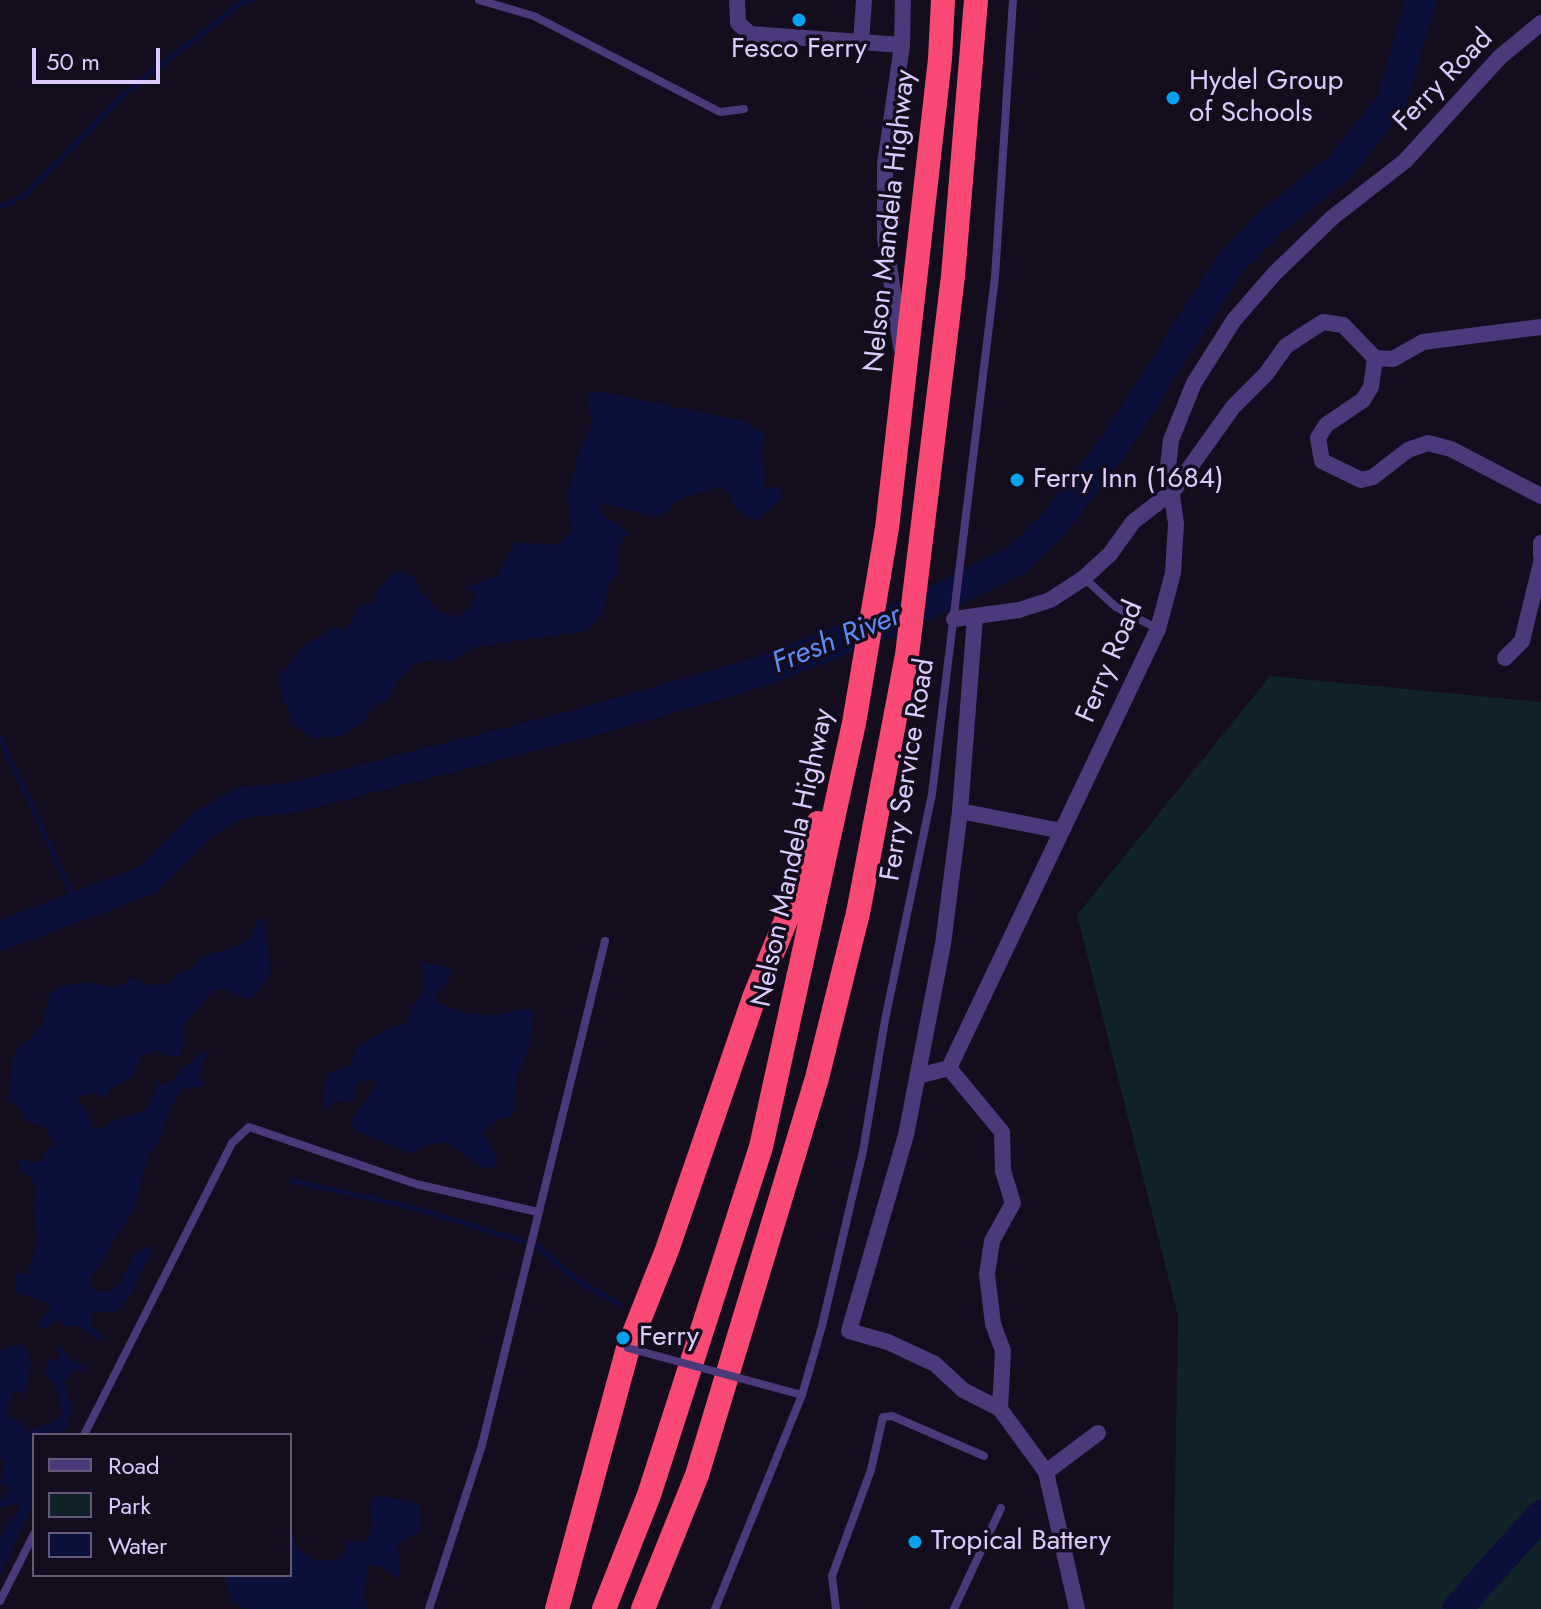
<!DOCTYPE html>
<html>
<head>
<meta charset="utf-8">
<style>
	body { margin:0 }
	#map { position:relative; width:1541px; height:1609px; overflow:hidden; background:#140d1e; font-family:Jost,sans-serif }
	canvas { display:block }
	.legend { position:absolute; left:32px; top:1433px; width:260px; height:144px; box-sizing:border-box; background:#140d1e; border:2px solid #645978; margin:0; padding:10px 14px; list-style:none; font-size:24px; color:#ddcbfe }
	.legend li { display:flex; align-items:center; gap:16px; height:40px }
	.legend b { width:40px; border:2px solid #645978 }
	.scale { position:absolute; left:32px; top:48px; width:128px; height:36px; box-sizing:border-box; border:4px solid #ddcbfe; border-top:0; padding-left:10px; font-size:24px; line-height:28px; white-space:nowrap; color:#ddcbfe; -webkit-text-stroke:6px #140d1e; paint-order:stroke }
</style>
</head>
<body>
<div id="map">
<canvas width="1541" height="1609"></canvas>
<ul class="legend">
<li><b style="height:10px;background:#4b397c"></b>Road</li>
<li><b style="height:22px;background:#102328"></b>Park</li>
<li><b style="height:22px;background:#0a103a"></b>Water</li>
</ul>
<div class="scale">50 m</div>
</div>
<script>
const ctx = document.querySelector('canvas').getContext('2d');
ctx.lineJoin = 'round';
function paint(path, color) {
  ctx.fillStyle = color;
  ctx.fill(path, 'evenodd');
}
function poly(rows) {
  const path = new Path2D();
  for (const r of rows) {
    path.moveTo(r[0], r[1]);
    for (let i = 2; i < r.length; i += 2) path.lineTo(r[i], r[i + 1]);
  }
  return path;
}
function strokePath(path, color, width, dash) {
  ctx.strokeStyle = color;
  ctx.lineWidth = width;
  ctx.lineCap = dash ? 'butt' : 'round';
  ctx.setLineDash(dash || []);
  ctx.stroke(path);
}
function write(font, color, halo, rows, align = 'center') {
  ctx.font = font + ' Jost,sans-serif';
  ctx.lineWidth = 7;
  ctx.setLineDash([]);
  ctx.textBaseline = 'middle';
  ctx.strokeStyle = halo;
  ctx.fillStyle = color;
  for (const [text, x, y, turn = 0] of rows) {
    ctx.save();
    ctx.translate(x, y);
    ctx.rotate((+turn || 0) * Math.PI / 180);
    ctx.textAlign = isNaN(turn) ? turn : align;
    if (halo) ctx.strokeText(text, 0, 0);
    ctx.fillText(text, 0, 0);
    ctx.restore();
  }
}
paint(poly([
	[1270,676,1541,702,1541,1609,1173,1609,1178,1316,1077,915]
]), '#102328');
paint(poly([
	[596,391,744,421,764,434,761,457,766,475,762,486,767,489,780,486,782,498,758,520,747,517,734,506,729,493,720,486,677,500,670,510,656,517,604,503,599,506,604,515,629,533,618,546,617,574,610,582,602,614,587,631,474,647,450,662,438,658,414,664,398,680,387,700,377,704,364,720,342,736,313,738,294,725,282,697,279,677,304,646,334,628,346,630,360,606,372,604,378,590,397,571,415,578,418,589,438,610,455,618,472,607,476,595,467,587,497,576,516,542,555,545,563,541,571,531,568,495,579,451,592,424,588,399,590,393],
	[263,917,271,971,255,996,249,999,226,990,214,990,185,1023,181,1056,168,1056,157,1051,141,1055,133,1076,110,1089,107,1099,97,1093,76,1097,87,1110,92,1127,105,1128,109,1123,144,1111,157,1089,156,1083,168,1084,201,1052,207,1053,197,1078,203,1079,205,1086,183,1089,172,1105,159,1141,149,1154,133,1210,89,1281,95,1291,107,1292,119,1285,134,1254,151,1245,151,1257,141,1270,134,1291,116,1313,95,1312,91,1315,92,1326,106,1339,100,1340,79,1326,67,1326,57,1320,45,1330,40,1327,41,1319,50,1309,49,1303,15,1292,15,1274,28,1273,38,1241,33,1202,38,1190,28,1175,22,1173,18,1160,39,1162,44,1158,45,1151,57,1145,43,1126,28,1122,19,1106,8,1100,14,1053,43,1026,49,995,58,987,84,982,116,987,132,979,149,985,170,984,179,973,191,969,204,956,241,945,251,937,258,920],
	[422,962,449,968,450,979,439,989,436,1000,441,1004,465,1012,495,1016,522,1009,534,1011,528,1050,515,1083,514,1112,510,1117,499,1119,483,1134,499,1160,493,1169,482,1167,447,1142,426,1145,412,1154,358,1131,350,1122,377,1085,374,1080,358,1082,352,1102,336,1100,327,1108,323,1102,327,1076,332,1071,350,1066,357,1047,372,1037,407,1022,411,1008,424,992],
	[24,1345,31,1360,25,1392,23,1398,21,1392,14,1392,5,1413,25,1426,28,1435,31,1429,56,1422,63,1413,54,1382,44,1375,49,1365,44,1360,51,1358,56,1362,60,1357,57,1346,63,1347,69,1357,84,1366,84,1371,74,1370,64,1382,72,1410,68,1426,55,1435,34,1435,34,1502,0,1576,0,1537,19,1509,18,1503,0,1508,0,1500,11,1491,8,1486,0,1483,4,1463,0,1457,0,1352,5,1347],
	[377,1495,418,1503,422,1524,416,1534,397,1545,401,1568,399,1579,380,1566,368,1565,364,1600,369,1609,246,1609,232,1601,224,1575,290,1575,290,1525,296,1547,315,1561,341,1559,348,1541,365,1543,373,1525,370,1506]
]), '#0a103a');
strokePath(poly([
	[0,207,24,196,124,94,241,3,253,0],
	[0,738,78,907],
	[292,1181,411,1207,536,1245,579,1282,620,1304]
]), '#0a103a', 5);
strokePath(poly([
	[0,936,147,880,205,823,241,803,295,797,584,723,760,672,899,618,1017,560,1054,524,1118,440,1229,265,1272,221,1339,168,1391,103,1421,0],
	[1457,1609,1541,1515]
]), '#0a103a', 30);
strokePath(poly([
	[479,0,534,16,720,112,744,109],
	[1084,578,1116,607,1158,629],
	[84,1435,232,1143,249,1127,416,1184,538,1212],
	[0,1601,34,1534],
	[429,1609,482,1445,605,941],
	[715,1609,802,1395,822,1326,863,1151,885,1020,932,794,995,277,1013,0],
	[836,1609,832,1576,871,1470,883,1417,892,1416,984,1456],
	[954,1609,1001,1508]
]), '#4b397c', 8);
strokePath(poly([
	[737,0,738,23,750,34,902,45],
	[861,43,864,0],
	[901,347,885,238,885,164,902,45,903,0],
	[1375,358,1393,359,1423,342,1541,327],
	[1541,543,1541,556],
	[975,617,960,811,943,944,906,1135,849,1331,888,1342,935,1364,963,1390,1000,1409,1046,1472,1077,1609],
	[954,619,1019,610,1050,600,1084,578,1110,554,1133,522,1173,491,1233,407,1266,374,1286,346,1323,322,1343,325,1375,358,1371,387,1363,400,1326,425,1318,438,1322,461,1361,480,1373,477,1408,450,1428,443,1451,449,1541,496],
	[1505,658,1522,641,1541,563],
	[960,811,1062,831],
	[949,1068,1002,1132,1003,1171,1013,1203,992,1241,987,1274,993,1324,1003,1351,1000,1409],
	[918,1076,949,1068,1158,629,1173,573,1176,524,1168,467,1171,440,1194,383,1234,320,1275,273,1333,217,1405,161,1500,57,1541,23],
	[1046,1472,1098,1433]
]), '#4b397c', 16);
strokePath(poly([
	[557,1609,628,1348,667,1250,755,995,796,896,818,823],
	[604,1609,649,1495,761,1147,854,723,887,528,940,59,943,0],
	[643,1609,697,1475,817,1078,858,913,907,655,953,276,976,0]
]), '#fb4975', 24);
strokePath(poly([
	[628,1348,802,1395]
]), '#4b397c', 8);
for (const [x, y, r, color] of [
	[799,20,8,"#06a1ef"],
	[1173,98,8,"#06a1ef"],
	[1017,480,8,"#06a1ef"],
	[623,1338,8,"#06a1ef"],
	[915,1542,8,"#06a1ef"]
]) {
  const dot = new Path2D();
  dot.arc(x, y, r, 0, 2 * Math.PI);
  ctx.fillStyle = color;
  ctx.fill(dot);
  strokePath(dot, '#140d1e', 3);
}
write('28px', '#ddcbfe', '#140d1e', [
	["Fesco Ferry",799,50,"center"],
	["Hydel Group",1189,82],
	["of Schools",1189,114],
	["Ferry Inn (1684)",1033,480],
	["Ferry",639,1338],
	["Tropical Battery",931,1542]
], 'left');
write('28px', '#ddcbfe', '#140d1e', [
	["Ferry Road",1444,81,-46],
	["Nelson Mandela Highway",891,221,-84],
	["Ferry Road",1111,662,-67],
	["Ferry Service Road",909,770,-81],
	["Nelson Mandela Highway",794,858,-78]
]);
write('italic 30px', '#5c8cfb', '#140d1e', [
	["Fresh River",837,641,-22]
]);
</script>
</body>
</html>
